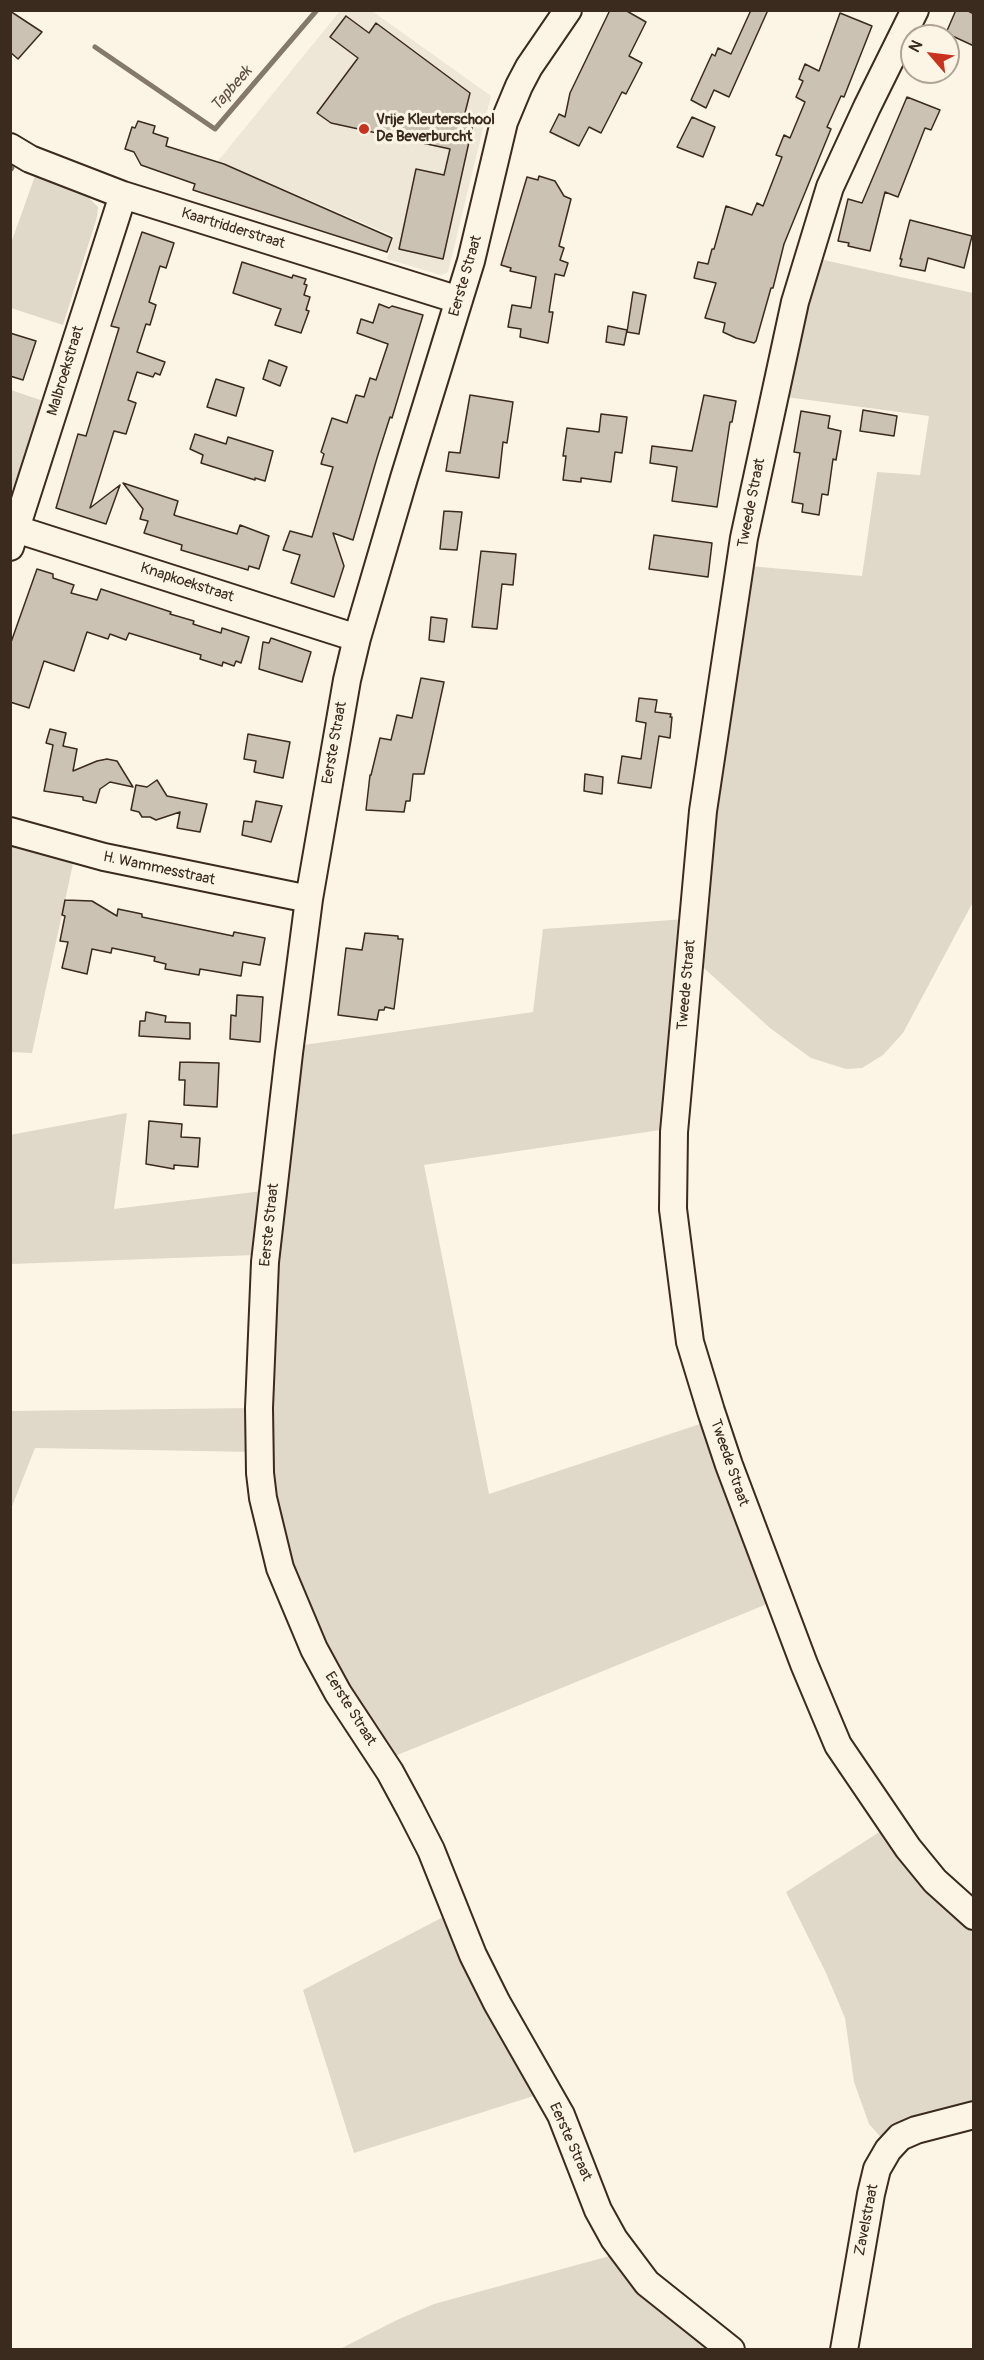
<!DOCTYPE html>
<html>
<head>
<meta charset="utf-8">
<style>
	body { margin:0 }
	#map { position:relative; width:984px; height:2360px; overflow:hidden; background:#fcf5e5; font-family:Pangolin,sans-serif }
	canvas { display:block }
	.frame { position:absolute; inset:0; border:12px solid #3b2a1e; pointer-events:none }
	.north { position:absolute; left:900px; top:24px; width:60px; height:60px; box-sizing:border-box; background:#fcf5e5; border:2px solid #afa495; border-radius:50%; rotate:298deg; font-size:16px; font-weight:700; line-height:24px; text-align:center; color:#3b2a1e }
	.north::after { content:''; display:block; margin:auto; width:21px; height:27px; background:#c8321e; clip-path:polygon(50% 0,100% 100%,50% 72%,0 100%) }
</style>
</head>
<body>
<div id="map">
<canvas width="984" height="2360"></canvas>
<div class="frame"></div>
<div class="north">N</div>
</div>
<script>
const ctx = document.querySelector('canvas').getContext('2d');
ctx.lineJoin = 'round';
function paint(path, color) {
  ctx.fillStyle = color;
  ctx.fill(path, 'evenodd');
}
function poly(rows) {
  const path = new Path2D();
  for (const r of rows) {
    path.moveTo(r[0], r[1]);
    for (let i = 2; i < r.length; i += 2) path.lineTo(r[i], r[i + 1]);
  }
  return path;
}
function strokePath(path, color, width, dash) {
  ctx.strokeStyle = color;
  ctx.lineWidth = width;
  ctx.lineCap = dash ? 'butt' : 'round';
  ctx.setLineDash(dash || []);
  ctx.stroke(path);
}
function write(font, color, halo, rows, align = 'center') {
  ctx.font = font + ' Pangolin,sans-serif';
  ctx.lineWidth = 6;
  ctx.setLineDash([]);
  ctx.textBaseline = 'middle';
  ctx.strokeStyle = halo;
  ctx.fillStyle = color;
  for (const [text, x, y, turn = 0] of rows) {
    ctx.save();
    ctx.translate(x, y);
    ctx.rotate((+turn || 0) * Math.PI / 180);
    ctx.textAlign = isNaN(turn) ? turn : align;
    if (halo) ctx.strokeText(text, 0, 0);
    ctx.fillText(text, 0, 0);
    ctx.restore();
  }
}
paint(poly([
	[340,11,372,11,491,96,448,272,441,275,387,259,394,236,218,161]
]), '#eee6d6');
paint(poly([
	[35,176,89,198,98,207,97,217,63,325,11,308,11,243],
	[819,259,973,293,973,902,903,1033,883,1055,862,1068,846,1069,811,1058,793,1045,770,1028,695,960,749,566,862,576,877,472,920,475,929,416,786,397],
	[11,390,46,402,11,517],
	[11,840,74,859,32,1053,11,1052],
	[686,919,667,1129,424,1165,489,1494,706,1422,772,1602,390,1758,339,1678,271,1515,263,1407,297,1046,533,1012,543,929],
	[127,1113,114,1209,263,1191,255,1255,11,1264,10,1135],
	[254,1408,255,1452,35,1448,11,1509,10,1411],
	[884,1829,973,1928,973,2107,885,2142,869,2124,854,2082,845,2018,826,1973,786,1892],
	[447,1915,543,2093,354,2153,303,1990],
	[617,2254,724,2350,338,2350,397,2320,434,2304]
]), '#e0d8c8');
strokePath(poly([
	[95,47,215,129,317,10],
	[10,170,12,168]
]), '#85796b', 5);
const building = poly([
	[610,10,625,10,646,22,629,56,642,63,626,94,622,92,601,133,589,127,579,146,550,132,559,114,565,117,570,93,610,10],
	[751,10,768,10,729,97,714,90,706,108,691,100,712,54,715,56,718,48,731,54,751,10],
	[956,10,966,10,974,14,974,46,946,33,956,10],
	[10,11,42,32,18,59,10,52,10,11],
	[840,13,872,26,844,97,841,96,827,127,831,129,784,244,773,288,771,288,756,341,754,343,736,338,723,332,725,323,705,318,716,283,694,278,698,262,708,264,712,249,714,249,726,206,752,215,757,203,763,206,782,157,776,155,784,135,790,138,805,102,796,97,803,81,799,79,805,64,819,71,840,13],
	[346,16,369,33,376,23,470,93,465,113,475,115,443,259,399,249,416,169,444,175,450,149,331,123,317,113,358,58,330,37,346,16],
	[907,97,940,110,931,130,925,128,898,197,885,192,870,251,848,246,849,243,838,241,848,199,862,203,907,97],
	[692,117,715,127,703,157,677,147,692,117],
	[138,121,155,126,153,133,168,138,166,146,224,164,392,238,387,252,193,190,195,184,141,165,134,152,125,149,132,127,135,128,138,121],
	[539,176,555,181,564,196,571,199,559,246,564,248,560,260,568,263,564,276,555,274,549,312,553,312,548,343,520,337,521,329,508,327,512,305,531,308,536,277,510,271,511,268,501,265,527,177,538,180,539,176],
	[910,220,972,236,964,268,928,258,925,271,900,266,902,259,900,259,910,220],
	[142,232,174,243,166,268,160,266,149,302,156,305,150,325,146,324,137,352,165,362,160,375,155,373,153,377,137,372,128,400,136,403,126,434,114,431,90,508,120,485,106,524,56,508,78,434,86,436,104,377,119,328,111,326,142,232],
	[242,262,292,278,293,275,306,279,304,284,307,285,304,295,310,297,306,310,309,311,301,333,275,325,281,309,233,293,242,262],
	[633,292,646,295,639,334,627,332,633,292],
	[379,304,389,308,392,306,423,315,392,418,390,417,377,458,353,540,333,533,344,566,334,597,291,583,300,555,283,550,290,531,312,537,333,467,321,464,324,454,321,452,332,418,347,423,356,395,364,397,370,378,376,380,388,344,357,333,361,319,373,323,379,304],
	[608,326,627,330,624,345,606,342,608,326],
	[10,333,36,341,23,380,10,376,10,333],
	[269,360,287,367,280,386,263,379,269,360],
	[216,379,244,388,236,416,207,407,216,379],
	[470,395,513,402,507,443,503,442,499,478,446,471,449,452,460,453,470,395],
	[704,395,736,401,732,422,730,422,717,507,672,501,677,467,650,463,652,446,692,451,704,395],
	[863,410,897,416,894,436,860,431,863,410],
	[801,411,830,416,828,428,841,431,836,460,833,459,828,495,822,494,819,515,802,512,803,504,792,502,800,453,794,452,801,411],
	[601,414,627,417,622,453,615,452,611,482,581,478,581,482,563,480,566,456,563,456,567,428,599,432,601,414],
	[195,434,226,444,228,437,273,451,265,481,255,478,255,480,201,463,203,455,190,449,195,434],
	[123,483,178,501,174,515,177,516,237,534,240,525,269,536,259,569,249,566,248,570,181,550,182,545,144,533,148,521,140,519,143,509,123,483],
	[444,511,462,512,457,550,440,549,444,511],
	[654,535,712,543,708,577,649,569,654,535],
	[481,551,516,554,513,585,502,584,497,629,472,627,481,551],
	[37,569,53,574,53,578,74,585,71,593,97,600,101,589,171,612,170,614,194,621,193,624,221,633,222,628,249,637,241,663,236,661,234,666,223,662,222,666,200,659,201,655,129,633,126,640,110,634,108,639,87,632,74,671,44,661,29,708,10,702,10,645,37,569],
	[431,617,447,619,444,642,429,640,431,617],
	[271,638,311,652,302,682,259,669,263,642,269,643,271,638],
	[421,678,444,682,424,774,413,774,410,801,406,801,404,812,366,810,370,775,371,775,380,738,391,740,397,715,412,718,421,678],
	[639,698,657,700,655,712,671,714,670,717,672,717,670,738,659,736,651,788,618,783,622,756,641,759,646,723,636,721,639,698],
	[50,729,66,733,63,746,77,749,73,771,97,761,107,759,117,761,133,787,110,782,100,789,96,803,83,800,83,797,44,791,53,745,46,743,50,729],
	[248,734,290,742,283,778,254,772,256,761,244,759,248,734],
	[585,774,603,777,602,794,584,791,585,774],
	[157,780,167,796,207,804,200,832,177,828,180,812,156,820,150,817,142,817,139,812,131,810,136,785,147,787,157,780],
	[256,801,282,806,271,842,242,835,244,821,252,822,256,801],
	[65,900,92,901,117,916,118,909,142,914,142,917,233,936,234,932,265,938,260,965,243,962,241,976,200,969,199,975,165,969,166,964,154,961,155,957,112,948,111,953,92,949,87,974,62,968,68,942,60,941,65,916,62,915,65,900],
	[365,933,398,936,398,939,403,939,394,1009,385,1007,384,1010,379,1010,377,1020,338,1015,346,948,362,950,365,933],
	[237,995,263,997,260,1042,230,1039,231,1015,236,1016,237,995],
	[146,1012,166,1016,165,1022,190,1023,190,1039,139,1036,140,1021,145,1021,146,1012],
	[180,1062,219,1063,217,1107,184,1105,185,1080,179,1080,180,1062],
	[149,1121,182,1124,181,1137,200,1138,198,1167,174,1165,174,1169,146,1164,149,1121]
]);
paint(building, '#ccc2b3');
strokePath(building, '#3b2a1e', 1.5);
const minor = poly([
	[568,10,529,67,519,86,504,122,471,261,404,478,357,638,347,680,309,899,289,1053,265,1262,259,1408,260,1473,263,1498,280,1568,314,1649,338,1693,390,1772,410,1809,431,1850,473,1955,497,2003,561,2115,598,2210,614,2239,647,2283,731,2350],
	[915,10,867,107,830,187,795,302,744,538,703,811,674,1132,673,1209,690,1342,711,1411,729,1465,804,1664,838,1745,908,1848,935,1881,974,1916],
	[10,147,30,159,123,195,459,300],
	[16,529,357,638],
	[10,547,123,195],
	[10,831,104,857,309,899],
	[844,2350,871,2194,877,2169,888,2150,900,2137,916,2130,974,2115]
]);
strokePath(minor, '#3b2a1e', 30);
strokePath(minor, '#fcf5e5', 26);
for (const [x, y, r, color] of [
	[364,129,6,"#c8321e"]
]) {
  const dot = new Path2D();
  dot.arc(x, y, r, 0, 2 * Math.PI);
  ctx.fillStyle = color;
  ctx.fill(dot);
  strokePath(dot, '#fcf5e5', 2);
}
write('bold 15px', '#3b2a1e', '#fcf5e5', [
	["Vrije Kleuterschool",376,120],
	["De Beverburcht",376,137]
], 'left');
write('15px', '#3b2a1e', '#fcf5e5', [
	["Kaartridderstraat",233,229,17],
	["Eerste Straat",466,276,-74],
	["Malbroekstraat",66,371,-73],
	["Tweede Straat",752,503,-79],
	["Knapkoekstraat",187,583,18],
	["Eerste Straat",335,743,-80],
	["H. Wammesstraat",159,869,12],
	["Tweede Straat",687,985,-85],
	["Eerste Straat",270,1225,-84],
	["Tweede Straat",729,1463,71],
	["Eerste Straat",350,1709,58],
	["Eerste Straat",570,2142,66],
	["Zavelstraat",867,2220,-79]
]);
write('italic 16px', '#605144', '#fcf5e5', [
	["Tapbeek",232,89,-49]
]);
</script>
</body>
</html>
